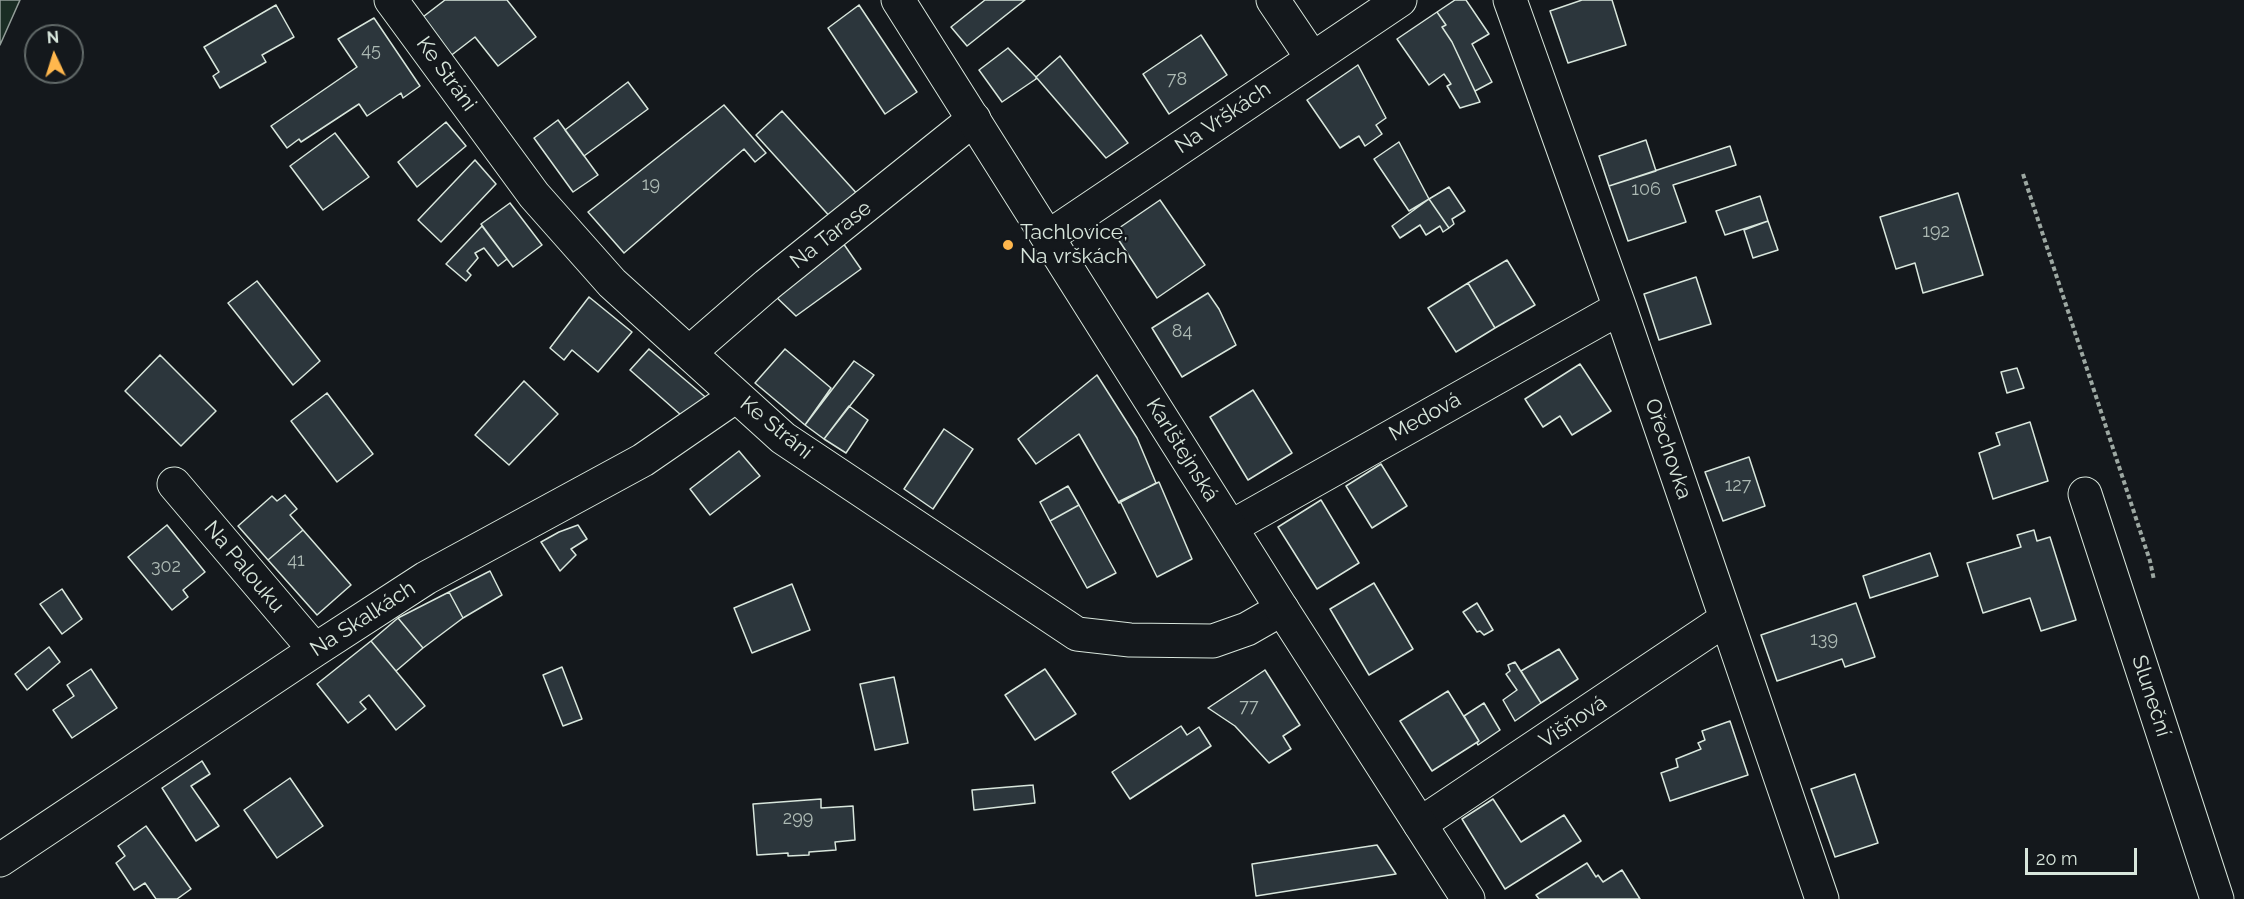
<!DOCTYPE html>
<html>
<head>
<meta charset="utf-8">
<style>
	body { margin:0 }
	#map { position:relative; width:2244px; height:899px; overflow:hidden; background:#14181c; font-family:Raleway,sans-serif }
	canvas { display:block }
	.north { position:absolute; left:24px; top:24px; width:60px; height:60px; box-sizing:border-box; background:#14181c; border:2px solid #626a69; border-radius:50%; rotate:356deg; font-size:16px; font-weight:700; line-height:24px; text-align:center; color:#d8e6dc }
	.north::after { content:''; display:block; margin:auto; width:21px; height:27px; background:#ffb74d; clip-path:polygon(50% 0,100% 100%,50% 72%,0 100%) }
	.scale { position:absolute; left:2025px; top:848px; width:112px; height:27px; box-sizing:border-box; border:3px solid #d8e6dc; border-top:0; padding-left:8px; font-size:18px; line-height:21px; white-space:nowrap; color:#d8e6dc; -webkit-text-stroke:4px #14181c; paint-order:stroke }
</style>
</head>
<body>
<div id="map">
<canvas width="2244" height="899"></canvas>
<div class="north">N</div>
<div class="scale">20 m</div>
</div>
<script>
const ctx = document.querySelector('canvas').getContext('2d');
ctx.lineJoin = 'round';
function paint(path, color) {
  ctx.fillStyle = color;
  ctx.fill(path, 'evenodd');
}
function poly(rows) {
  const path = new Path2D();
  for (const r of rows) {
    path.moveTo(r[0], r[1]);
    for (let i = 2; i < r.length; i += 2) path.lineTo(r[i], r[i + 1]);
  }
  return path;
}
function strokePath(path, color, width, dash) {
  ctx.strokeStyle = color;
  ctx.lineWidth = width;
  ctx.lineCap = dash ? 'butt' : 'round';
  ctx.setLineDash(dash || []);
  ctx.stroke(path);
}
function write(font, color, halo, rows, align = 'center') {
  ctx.font = font + ' Raleway,sans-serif';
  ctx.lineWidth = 4.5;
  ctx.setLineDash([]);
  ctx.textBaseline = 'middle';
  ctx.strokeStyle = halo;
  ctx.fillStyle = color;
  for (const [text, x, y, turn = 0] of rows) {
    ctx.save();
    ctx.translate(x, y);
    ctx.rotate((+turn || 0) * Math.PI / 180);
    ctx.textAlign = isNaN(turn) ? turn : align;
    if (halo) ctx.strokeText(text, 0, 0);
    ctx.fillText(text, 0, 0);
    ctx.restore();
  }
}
const green = poly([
	[0,0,20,0,0,45,0,0]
]);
paint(green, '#1a2d24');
strokePath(green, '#939e99', 1.5);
const building = poly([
	[445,0,507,0,536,37,498,66,475,37,449,57,419,20,445,0],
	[985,0,1025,0,967,46,951,27,985,0],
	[1455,0,1466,0,1489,34,1472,44,1492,82,1475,91,1452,42,1442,27,1446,25,1437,12,1455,0],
	[1582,0,1612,0,1626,45,1568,63,1550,11,1582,0],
	[276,5,294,37,262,55,266,62,220,88,213,76,219,72,204,47,276,5],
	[859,5,917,92,885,114,828,28,859,5],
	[1437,12,1446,25,1442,27,1452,42,1480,102,1460,108,1447,86,1451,84,1444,74,1429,85,1397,39,1437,12],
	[374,18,420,86,403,98,401,93,367,116,359,104,301,142,299,139,287,148,271,126,357,67,338,39,374,18],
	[1201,35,1227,75,1169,114,1143,74,1201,35],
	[1008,48,1036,77,1036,79,1002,102,979,70,1008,48],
	[1060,56,1128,143,1106,158,1036,77,1060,56],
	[1358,65,1386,118,1376,125,1382,134,1365,146,1359,136,1340,148,1307,100,1358,65],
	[628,82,648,109,584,156,565,130,628,82],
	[724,105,766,153,755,162,744,149,624,253,588,212,724,105],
	[782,111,860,197,833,220,756,135,782,111],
	[558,120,598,175,573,192,534,138,558,120],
	[446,122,466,146,417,187,398,162,446,122],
	[335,133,369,177,323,210,290,166,335,133],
	[1646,140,1656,171,1609,186,1599,156,1646,140],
	[1399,142,1429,199,1409,211,1374,159,1399,142],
	[1730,146,1736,165,1673,185,1686,222,1628,241,1609,186,1730,146],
	[475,160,496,184,441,242,418,220,475,160],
	[1449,187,1465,211,1452,219,1454,224,1449,228,1429,199,1449,187],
	[1958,193,1983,275,1923,293,1915,263,1896,269,1880,217,1958,193],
	[1760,196,1768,221,1725,235,1716,211,1760,196],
	[1429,199,1449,228,1443,232,1440,226,1426,235,1420,225,1400,238,1392,226,1429,199],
	[1160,200,1205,265,1157,298,1118,239,1119,228,1160,200],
	[510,203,542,245,513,267,481,224,510,203],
	[1768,221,1778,250,1753,258,1744,230,1768,221],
	[482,226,507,259,498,266,484,248,475,253,478,258,467,271,471,275,466,281,446,264,482,226],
	[843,243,861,269,796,316,772,293,843,243],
	[1507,260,1535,305,1495,328,1468,283,1507,260],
	[1696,277,1711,324,1659,340,1644,294,1696,277],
	[257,281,320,361,293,385,228,303,257,281],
	[1468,283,1495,328,1456,352,1428,308,1468,283],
	[1208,293,1219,309,1236,345,1182,377,1152,328,1208,293],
	[589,297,632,332,598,372,572,350,564,360,550,348,589,297],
	[649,349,710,401,690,423,630,370,649,349],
	[785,349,831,388,805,425,755,383,785,349],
	[160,355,216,411,181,446,125,391,160,355],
	[854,361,874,375,824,439,805,425,854,361],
	[1580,364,1611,411,1572,435,1560,416,1543,427,1525,399,1580,364],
	[2017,368,2024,388,2007,393,2001,372,2017,368],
	[1097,375,1137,438,1156,483,1119,503,1079,434,1036,464,1018,439,1097,375],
	[524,381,558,414,509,465,475,435,524,381],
	[1253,390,1292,453,1248,480,1210,417,1253,390],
	[327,393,373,454,337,482,291,421,327,393],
	[849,406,868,420,846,453,824,439,849,406],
	[2030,422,2048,481,1993,499,1979,453,2000,445,1996,433,2030,422],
	[944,429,973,449,933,509,904,489,944,429],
	[739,451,760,476,710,515,690,489,739,451],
	[1749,457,1765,506,1723,521,1705,472,1749,457],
	[1381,464,1407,506,1372,528,1346,486,1381,464],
	[1159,482,1192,559,1157,577,1120,501,1159,482],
	[1068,486,1079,505,1050,521,1040,502,1068,486],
	[285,495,297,509,290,515,303,530,268,560,238,526,272,496,277,501,285,495],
	[1321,500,1359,563,1317,589,1278,527,1321,500],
	[1079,505,1116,573,1087,588,1050,521,1079,505],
	[167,525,205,572,183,590,188,597,172,610,128,557,167,525],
	[578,525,587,539,571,549,576,555,560,571,541,542,559,532,578,525],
	[303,530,351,585,317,615,268,560,303,530],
	[2034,530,2037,541,2050,537,2076,620,2041,631,2030,598,1983,613,1967,563,2021,547,2017,535,2034,530],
	[1930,553,1938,576,1870,598,1863,576,1930,553],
	[490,571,502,595,463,618,449,592,490,571],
	[1374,583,1413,649,1369,675,1330,609,1374,583],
	[792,584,810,630,752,653,734,608,792,584],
	[62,589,82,619,62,634,40,604,62,589],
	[449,592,463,618,423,648,398,618,449,592],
	[1477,603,1493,630,1484,635,1480,631,1477,632,1463,612,1477,603],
	[1856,603,1875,657,1845,667,1842,659,1777,681,1761,635,1856,603],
	[398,618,423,648,396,671,371,641,398,618],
	[371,641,425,706,396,730,369,695,360,702,366,709,348,723,317,684,371,641],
	[49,647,60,662,27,690,15,674,49,647],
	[1559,649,1578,679,1541,703,1521,671,1559,649],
	[1515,662,1541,703,1515,721,1503,700,1517,690,1506,674,1510,671,1508,665,1515,662],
	[562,667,582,719,563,726,543,675,562,667],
	[91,669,117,708,72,738,53,710,74,696,67,685,91,669],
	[1045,669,1076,714,1035,740,1005,695,1045,669],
	[1265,670,1300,725,1283,736,1291,749,1269,763,1235,726,1208,708,1265,670],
	[894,677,908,743,875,750,860,684,894,677],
	[1448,691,1479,741,1432,771,1400,721,1448,691],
	[1484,703,1500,730,1478,745,1477,743,1479,741,1464,716,1484,703],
	[1730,721,1748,775,1670,801,1661,773,1678,767,1676,759,1701,749,1698,743,1705,740,1702,731,1730,721],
	[1181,726,1187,735,1199,727,1211,746,1130,799,1112,772,1181,726],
	[202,761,210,774,191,786,219,826,196,841,162,788,202,761],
	[1855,774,1878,843,1835,857,1811,789,1855,774],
	[290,778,323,826,277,858,244,810,290,778],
	[1033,785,1035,803,974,810,972,790,1033,785],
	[821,799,821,808,853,806,855,840,835,842,836,850,809,852,809,855,788,856,788,853,757,855,753,804,821,799],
	[1493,799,1521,842,1564,815,1581,841,1505,889,1462,819,1493,799],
	[146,826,191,889,177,899,156,899,145,883,134,890,116,863,125,856,118,846,146,826],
	[1377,845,1396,874,1256,896,1252,864,1377,845],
	[1587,863,1596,877,1598,875,1603,882,1622,870,1640,899,1539,899,1536,895,1587,863]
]);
paint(building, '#2c363c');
strokePath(building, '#d8e6dc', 1.5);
const minor = poly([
	[391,0,534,195,612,283,783,438,1077,634,1130,640,1213,641,1247,629,1282,609],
	[1273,0,1312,58],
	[1510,0,1620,308,1822,899],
	[1048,237,1400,0],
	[690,352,767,285,974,119],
	[174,484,315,650],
	[2085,494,2217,899],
	[1231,527,1620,308],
	[1420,824,1726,619],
	[0,860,315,650,426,578,643,460,736,396]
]);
const secondary = poly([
	[898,0,1282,609,1468,899]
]);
strokePath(minor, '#d8e6dc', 35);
strokePath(secondary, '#d8e6dc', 35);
strokePath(poly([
	[2023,174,2150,561,2154,580]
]), '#9da8a2', 4, [4.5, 3]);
strokePath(minor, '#14181c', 33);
strokePath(secondary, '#14181c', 33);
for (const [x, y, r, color] of [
	[1008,245,6,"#ffb74d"]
]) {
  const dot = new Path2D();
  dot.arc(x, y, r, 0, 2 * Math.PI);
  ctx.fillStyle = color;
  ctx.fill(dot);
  strokePath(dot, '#14181c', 2);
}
write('18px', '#adbab4', null, [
	["45",371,51],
	["78",1177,80],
	["19",651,185],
	["106",1646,190],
	["192",1936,232],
	["84",1182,332],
	["127",1738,486],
	["41",296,561],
	["302",166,567],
	["139",1824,640],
	["77",1249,707],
	["299",798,819]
]);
write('21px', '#d8e6dc', '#14181c', [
	["Ke Stráni",446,74,54],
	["Na Vrškách",1223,118,-34],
	["Na Tarase",831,235,-38],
	["Medová",1425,417,-29],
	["Ke Stráni",776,428,39],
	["Ořechovka",1668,449,71],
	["Karlštejnská",1182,450,58],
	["Na Palouku",244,567,50],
	["Na Skalkách",363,619,-33],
	["Sluneční",2151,696,72],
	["Višňová",1573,722,-34]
]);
write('21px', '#d8e6dc', '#14181c', [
	["Tachlovice,",1020,233],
	["Na vrškách",1020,257]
], 'left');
</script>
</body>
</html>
